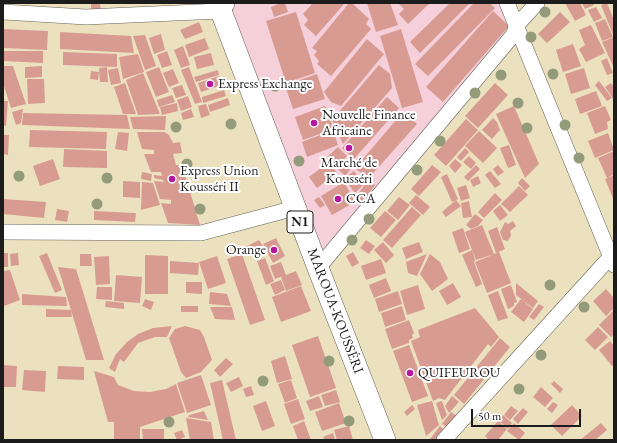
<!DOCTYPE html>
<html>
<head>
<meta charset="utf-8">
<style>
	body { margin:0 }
	#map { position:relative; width:617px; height:443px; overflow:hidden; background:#ece1bf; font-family:"EB Garamond",serif }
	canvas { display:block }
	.frame { position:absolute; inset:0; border:4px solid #1c1c1c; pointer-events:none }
	.scale { position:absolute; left:471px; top:409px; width:110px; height:18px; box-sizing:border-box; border:2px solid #1c1c1c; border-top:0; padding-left:5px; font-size:12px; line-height:14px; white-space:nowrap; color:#1c1c1c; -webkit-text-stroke:3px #fff; paint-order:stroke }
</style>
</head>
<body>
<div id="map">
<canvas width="617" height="443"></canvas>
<div class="frame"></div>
<div class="scale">50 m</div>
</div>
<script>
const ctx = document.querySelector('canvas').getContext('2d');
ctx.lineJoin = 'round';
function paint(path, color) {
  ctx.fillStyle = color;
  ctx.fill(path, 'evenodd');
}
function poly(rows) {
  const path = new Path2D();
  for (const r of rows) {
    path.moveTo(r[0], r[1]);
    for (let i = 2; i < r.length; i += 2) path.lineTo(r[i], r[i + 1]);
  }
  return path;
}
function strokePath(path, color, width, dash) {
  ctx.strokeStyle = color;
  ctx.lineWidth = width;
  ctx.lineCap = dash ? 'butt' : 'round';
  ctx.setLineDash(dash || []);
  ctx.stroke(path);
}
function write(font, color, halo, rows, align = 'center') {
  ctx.font = font + ' "EB Garamond",serif';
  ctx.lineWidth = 4;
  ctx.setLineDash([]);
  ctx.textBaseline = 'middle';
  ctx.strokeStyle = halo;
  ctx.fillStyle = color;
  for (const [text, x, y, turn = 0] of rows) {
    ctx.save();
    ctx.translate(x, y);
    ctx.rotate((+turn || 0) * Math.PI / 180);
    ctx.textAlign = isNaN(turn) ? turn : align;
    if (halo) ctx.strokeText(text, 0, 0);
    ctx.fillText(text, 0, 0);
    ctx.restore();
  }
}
paint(poly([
	[227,3,501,3,514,34,322,261]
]), '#f5cfda');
paint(poly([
	[91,3,100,3,101,12,91,13],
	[281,3,285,3,288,12,274,17,271,7],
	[313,3,345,3,316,36,304,25,308,20,303,14],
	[349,3,352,3,369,19,366,24,371,29,331,76,317,64,319,61,314,55,317,51,312,48],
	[367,3,390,3,398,25,376,32],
	[398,3,430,3,408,24,399,14,404,9],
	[450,3,470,3,420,53,410,42],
	[474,3,490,3,495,8,428,76,415,64],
	[565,3,580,3,586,15,575,21],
	[582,3,593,3,594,5,585,9],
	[606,3,607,3,614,20,614,68,602,42,614,37,601,5],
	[596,7,602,18,594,22,588,10],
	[493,11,509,26,443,102,426,87],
	[296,12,315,73,286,83,266,21],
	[560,12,570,22,547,43,538,34],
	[605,19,613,37,602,41,595,23],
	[199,22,203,32,185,39,180,30],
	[591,25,605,53,586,62,579,49,585,45,579,30],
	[3,29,48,31,47,50,3,48],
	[401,29,423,102,402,108,380,36],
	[60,32,131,36,134,53,60,49],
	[161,34,165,50,154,54,149,38],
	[145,35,156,66,145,70,133,36],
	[205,38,209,49,189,57,185,45],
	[367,39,384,54,341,106,331,102,324,92],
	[573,44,581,66,563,72,556,50],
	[183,46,190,65,181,68,174,50],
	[3,51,43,51,43,63,3,61],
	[167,51,172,65,162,68,157,55],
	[63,52,117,54,117,67,63,65],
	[211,53,214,65,197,69,194,57],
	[138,54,144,72,123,79,119,57],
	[607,58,613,73,607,75,601,61],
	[379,65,390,74,392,88,343,144,332,120],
	[3,66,13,66,26,104,11,108,3,83],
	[42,66,42,77,25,78,25,67],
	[107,67,108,82,100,82,99,68],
	[159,67,169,92,156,97,146,72],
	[189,67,202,102,195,104,181,70],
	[118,68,121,83,111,85,108,70],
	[584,68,590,88,571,94,565,74],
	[173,69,179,83,169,87,163,73],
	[218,70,219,75,196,82,194,77],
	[91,71,99,72,98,80,90,79],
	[143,73,160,114,138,115,126,80],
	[317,74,325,99,293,109,285,85],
	[219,76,222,85,201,92,198,83],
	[27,79,44,79,45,103,28,104],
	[599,81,612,98,607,101,595,85],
	[125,83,136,114,123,114,114,87],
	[495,83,508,95,478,128,465,116],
	[611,83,614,87,614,100,605,87],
	[182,85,186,95,176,98,172,88],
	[224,90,226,96,203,103,202,97],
	[596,91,602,106,580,114,575,99],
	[172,95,175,102,159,107,157,100],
	[188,96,192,107,181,111,177,100],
	[387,97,399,108,354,159,342,148],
	[228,98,230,105,210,112,208,105],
	[3,101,8,101,6,126,3,125],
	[177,103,178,111,162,115,160,107],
	[206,104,210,115,201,118,198,106],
	[325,106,334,129,303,140,295,117],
	[514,106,539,164,525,178,496,114],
	[605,106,611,120,607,122,608,129,595,134,587,113],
	[23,109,21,123,16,125,12,112],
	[191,109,194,117,183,120,181,113],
	[403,112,417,124,368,179,355,168],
	[23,113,127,115,130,129,22,125],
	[166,116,165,130,133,129,130,117],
	[493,118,497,122,500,130,492,139,482,130],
	[466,119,478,130,446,166,434,155],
	[30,130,107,132,106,149,29,147],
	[333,130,338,145,307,157,302,142],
	[479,131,497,148,483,163,465,146],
	[118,132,129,133,127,151,115,149],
	[137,132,164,132,169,135,173,143,180,142,182,153,173,154,176,165,182,165,200,225,168,223,161,203,171,204,171,200,160,199,154,181,164,182,163,180,154,178,154,175,162,176,161,172,151,172,144,154,154,154,154,150,142,149],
	[608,133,614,150,595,158,588,141],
	[3,135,9,135,8,155,3,154],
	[509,145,516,165,508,168,500,148],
	[338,147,347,156,338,166,328,156],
	[465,148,469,152,461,161,457,157],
	[64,149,107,151,107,168,63,167],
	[614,151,614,174,607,178,598,158],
	[469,156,476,163,471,169,463,162],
	[53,159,60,179,40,186,33,166],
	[347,159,354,165,345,176,338,169],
	[455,159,462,165,455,173,449,166],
	[329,162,337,173,317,188,309,177],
	[432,165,441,172,419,196,411,189],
	[476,165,480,169,468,181,464,177],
	[498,165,504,172,498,176,493,169],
	[354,171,364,184,355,193,344,178],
	[490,171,501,184,495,188,485,175],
	[142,172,152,174,151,181,141,179],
	[447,174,458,199,452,202,441,177],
	[614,175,614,201,605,179],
	[478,176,481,183,473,187,470,180],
	[522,178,530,186,525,191,518,183],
	[368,180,375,185,363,202,356,197],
	[123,181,140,182,140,198,123,197],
	[142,182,153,183,160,205,141,210],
	[344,182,355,202,332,215,321,196],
	[466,185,470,198,461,201,457,188],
	[519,186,528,195,510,212,501,204],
	[495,193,502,200,484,218,478,212],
	[416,195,430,207,423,215,409,203],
	[319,197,325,205,320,208,314,200],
	[399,197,410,205,398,220,387,211],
	[3,199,46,202,44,218,3,214],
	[456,200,461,206,446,217,442,212],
	[469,201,472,217,463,218,461,203],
	[500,205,508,215,500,221,493,211],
	[412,207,421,215,392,248,383,240],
	[57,209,69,211,67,222,55,220],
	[94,211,136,213,135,222,94,220],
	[385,211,396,220,381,237,370,228],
	[475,214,483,220,478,226,471,229,466,225],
	[513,221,516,226,510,231,511,235,508,241,503,240,500,232,505,222,508,224],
	[482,225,494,254,476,260,465,232],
	[497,227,505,249,496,253,488,231],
	[463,228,470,249,459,253,452,232],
	[276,238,285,256,273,263,263,244],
	[259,240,264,248,247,256,243,248],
	[366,240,375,246,369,254,360,248],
	[383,242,394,255,386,263,374,250],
	[419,242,423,252,406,259,402,248],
	[472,250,475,260,474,262,482,284,476,287,462,255],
	[353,252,359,263,352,267,346,256],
	[499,252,511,283,487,293,475,262],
	[3,253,8,253,8,267,3,267],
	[18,253,19,265,11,266,10,254],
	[47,253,62,290,55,293,39,256],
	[80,254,91,254,92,266,80,266],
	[242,254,265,320,250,325,227,259],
	[427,254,417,276,408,273,406,262],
	[430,254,440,262,448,279,432,291,420,274],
	[145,255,168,256,168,294,145,294],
	[109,256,110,284,96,285,94,257],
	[217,256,226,283,208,289,199,262],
	[265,258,274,281,266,285,257,261],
	[381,259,386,273,366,280,361,266],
	[170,261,199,263,198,275,170,273],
	[281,262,286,275,275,279,270,266],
	[58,267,76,269,104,360,86,360],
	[10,270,20,300,4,306,3,271],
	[296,271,302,285,286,291,281,277],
	[116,275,142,277,140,303,114,301],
	[386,278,391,291,374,298,369,285],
	[281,280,285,290,275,295,270,284],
	[186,282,202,282,202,294,186,293],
	[453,283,461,297,447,305,439,291],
	[516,283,538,301,533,308,516,295],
	[418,285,425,309,407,315,400,291],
	[511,285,517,302,514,303,514,306,508,309,501,289],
	[301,286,311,311,281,322,272,297],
	[97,287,112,287,112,300,96,299],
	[606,289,614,298,614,308,606,316,593,301],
	[398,291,402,304,379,312,375,299],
	[498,291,508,318,498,321,488,295],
	[210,292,227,294,231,306,209,304],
	[22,294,66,297,67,306,22,305],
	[145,299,154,302,151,310,142,306],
	[521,299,533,309,524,322,511,312],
	[106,301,124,303,124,309,105,307],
	[539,304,544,307,534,320,529,317],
	[181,306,198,306,198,312,181,312],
	[402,306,406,320,385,327,381,313],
	[210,307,232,307,235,320,215,319],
	[475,308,499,337,491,347,488,344,445,400,439,398,433,401,411,341,420,337,418,330],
	[46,309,71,310,72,317,46,317],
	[614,310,614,334,611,337,599,325],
	[409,320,414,333,412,335,413,338,409,340,409,343,392,349,385,329],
	[172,326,167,337,155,337,138,343,124,362,120,359,115,372,109,368,116,354,127,342,138,334,153,328],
	[185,326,200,330,204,337,212,360,201,372,186,378,181,372,169,338,175,329],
	[598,327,608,337,595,350,585,340],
	[318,336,336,388,310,397,292,345],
	[500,338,510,347,464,404,454,395],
	[610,341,614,346,614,365,612,366,599,350],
	[409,345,428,396,412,402,393,351],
	[285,356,292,379,277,383,271,361],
	[226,358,233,364,220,377,214,370],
	[3,365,17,366,16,387,3,387],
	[58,366,84,367,84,380,57,379],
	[24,370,46,371,45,392,22,390],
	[94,371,114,377,118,385,134,391,150,392,166,389,176,384,185,412,140,427,140,440,114,440,114,422,108,422],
	[201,375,211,405,187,413,177,383],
	[239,377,243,386,231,392,226,383],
	[222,380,236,440,223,440,210,383],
	[291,380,297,398,285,403,278,384],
	[554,381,563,389,560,393,551,384],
	[251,386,254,395,246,397,243,389],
	[541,387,553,398,545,407,533,397],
	[336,390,340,402,325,406,321,395],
	[319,396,323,407,310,411,306,401],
	[452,396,459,402,449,413,445,406],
	[298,399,305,419,291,424,284,404],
	[266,401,275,426,262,431,253,406],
	[432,401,439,425,426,436,417,405],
	[442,401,447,415,442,420,436,403],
	[553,402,558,405,552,413,547,409],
	[339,403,346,423,322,431,315,412],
	[412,405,415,409,407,416,404,412],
	[572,405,582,416,562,436,551,425],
	[511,406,518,411,510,420,504,415],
	[523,408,528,412,518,424,513,419],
	[204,411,208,420,188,417,189,415],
	[451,412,457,416,448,428,442,424],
	[503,415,512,423,508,429,499,421],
	[186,418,211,422,214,440,190,440],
	[304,421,311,440,298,440,293,426],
	[498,421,507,429,498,440,489,440,485,436],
	[514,423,525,433,519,440,507,431],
	[601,423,607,430,595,440,580,440],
	[349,426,353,440,337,440,334,430],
	[440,426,444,430,437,440,432,440,430,439],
	[142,429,164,429,164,440,143,440],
	[182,430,185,437,177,440,174,433],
	[333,433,335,440,325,440,323,437]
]), '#d89b91');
const minor = poly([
	[507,3,614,265],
	[3,12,86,17,220,11,227,4],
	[3,232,201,233,295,208],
	[318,268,514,34,516,26,537,3],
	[444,440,614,253]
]);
const highway = poly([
	[218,3,318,268,385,440]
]);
strokePath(minor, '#656155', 16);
strokePath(highway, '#656155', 22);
strokePath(minor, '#fff', 15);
strokePath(highway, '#fff', 21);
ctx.fillStyle = '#949b7b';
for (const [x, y] of [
	[545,12],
	[531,37],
	[553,74],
	[501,75],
	[275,86],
	[475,93],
	[518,103],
	[231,124],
	[565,125],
	[176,127],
	[527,128],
	[440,141],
	[579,158],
	[299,161],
	[187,164],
	[417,170],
	[19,176],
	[107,178],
	[97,204],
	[200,209],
	[369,219],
	[352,240],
	[550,285],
	[584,307],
	[541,355],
	[329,361],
	[263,381],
	[519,389],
	[349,421],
	[169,422]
]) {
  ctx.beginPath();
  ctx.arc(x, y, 5.5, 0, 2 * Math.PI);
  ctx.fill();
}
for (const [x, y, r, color] of [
	[210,84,4,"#b5179e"],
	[314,123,4,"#b5179e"],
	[349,148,4,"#b5179e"],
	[172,179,4,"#b5179e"],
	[338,199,4,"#b5179e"],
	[274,250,4,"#b5179e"],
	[410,373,4,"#b5179e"]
]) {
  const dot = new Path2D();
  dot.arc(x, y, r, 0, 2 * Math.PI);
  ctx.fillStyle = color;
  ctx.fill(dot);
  strokePath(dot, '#fff', 1.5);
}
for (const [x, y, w] of [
	[300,222,26]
]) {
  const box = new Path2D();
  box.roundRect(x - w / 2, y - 11, w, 22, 3);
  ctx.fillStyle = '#fff';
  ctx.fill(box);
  strokePath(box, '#1c1c1c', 1);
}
write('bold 13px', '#1c1c1c', null, [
	["N1",300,222]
]);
write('14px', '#1c1c1c', '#fff', [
	["Express Exchange",218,84],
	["Nouvelle Finance",322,115],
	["Africaine",322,131],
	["Marché de",349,163,"center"],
	["Kousséri",349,179,"center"],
	["Express Union",180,171],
	["Kousséri II",180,187],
	["CCA",346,199],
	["Orange",266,250,"right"],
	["QUIFEUROU",418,373]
], 'left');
write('14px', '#1c1c1c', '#fff', [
	["MAROUA-KOUSSÉRI",335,311,69]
]);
</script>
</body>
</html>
